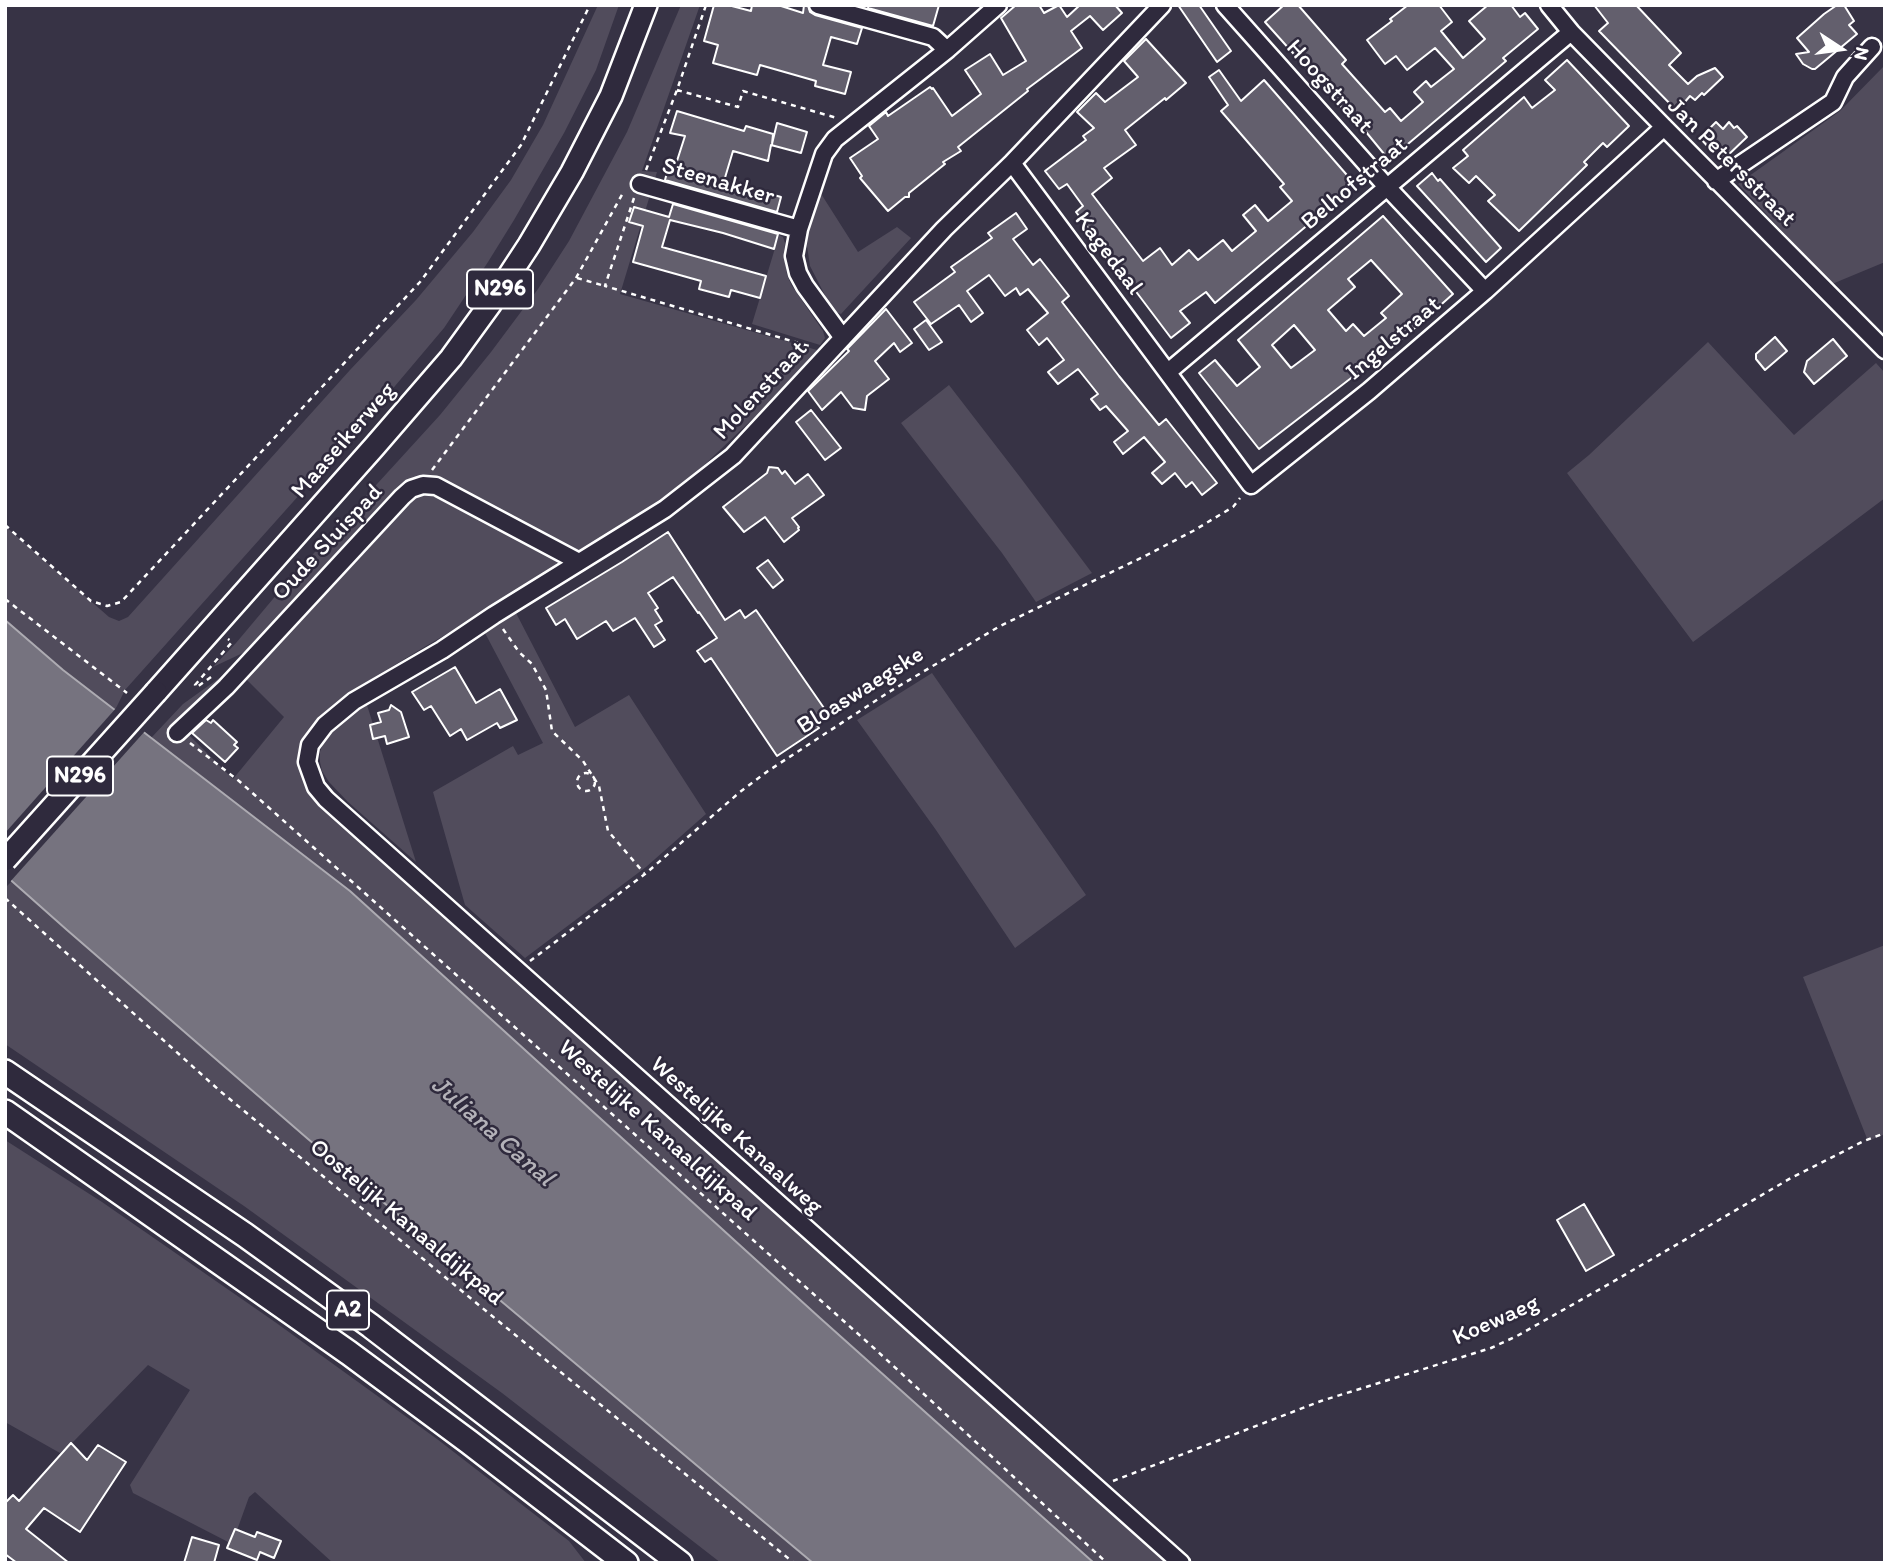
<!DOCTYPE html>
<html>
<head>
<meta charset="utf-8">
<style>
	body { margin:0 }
	#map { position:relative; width:1890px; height:1568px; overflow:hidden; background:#373345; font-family:Itim,sans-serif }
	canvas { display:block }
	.frame { position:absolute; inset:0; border:7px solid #fff; pointer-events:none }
	.north { position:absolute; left:1806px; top:14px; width:70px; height:70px; -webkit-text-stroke:5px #2f2a3d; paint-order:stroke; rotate:103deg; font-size:19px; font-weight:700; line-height:28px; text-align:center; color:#fff }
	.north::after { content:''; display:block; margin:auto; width:24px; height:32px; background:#fff; clip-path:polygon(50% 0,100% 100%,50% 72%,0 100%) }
</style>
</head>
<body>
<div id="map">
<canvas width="1890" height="1568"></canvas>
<div class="frame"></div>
<div class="north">N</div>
</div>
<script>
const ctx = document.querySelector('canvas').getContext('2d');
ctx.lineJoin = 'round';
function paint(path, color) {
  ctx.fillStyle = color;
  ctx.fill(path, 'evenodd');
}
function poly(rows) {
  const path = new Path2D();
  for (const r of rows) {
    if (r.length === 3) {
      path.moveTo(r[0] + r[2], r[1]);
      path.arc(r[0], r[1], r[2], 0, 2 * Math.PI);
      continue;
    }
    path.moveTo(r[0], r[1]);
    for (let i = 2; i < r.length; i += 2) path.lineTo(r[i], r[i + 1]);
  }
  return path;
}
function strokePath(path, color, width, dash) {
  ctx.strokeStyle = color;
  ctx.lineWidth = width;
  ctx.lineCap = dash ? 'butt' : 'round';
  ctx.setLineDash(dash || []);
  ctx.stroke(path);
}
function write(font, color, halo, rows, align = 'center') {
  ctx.font = font + ' Itim,sans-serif';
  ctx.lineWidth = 5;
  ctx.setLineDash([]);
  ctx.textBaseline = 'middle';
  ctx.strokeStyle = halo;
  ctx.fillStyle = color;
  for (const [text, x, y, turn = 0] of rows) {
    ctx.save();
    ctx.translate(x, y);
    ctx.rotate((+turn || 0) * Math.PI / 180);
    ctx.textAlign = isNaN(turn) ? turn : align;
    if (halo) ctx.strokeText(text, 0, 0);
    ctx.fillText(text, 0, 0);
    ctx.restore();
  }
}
paint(poly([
	[598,5,619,5,596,70,564,133,514,220,488,262,444,328,368,418,125,690,115,710,63,670,5,620,5,526,109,617,119,621,128,617,350,370,416,300,473,232,511,180,543,125],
	[681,5,700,5,642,171,657,172,620,294,817,350,816,357,789,384,675,493,637,519,540,580,426,646,360,686,335,704,322,718,305,771,1171,1563,1094,1563,820,1318,350,891,151,738,183,704,250,656,176,722,233,779,284,717,241,674,277,637,213,667,236,643,283,587,440,415,491,352,538,289,569,241,627,132],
	[1885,65,1885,262,1832,284,1738,184,1840,111],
	[818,189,858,252,897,227,911,238,841,314,833,311,810,266,807,246,808,231],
	[779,235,783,237,785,243,784,255,787,275,792,286,823,331,825,338,820,345,752,324],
	[1708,342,1794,435,1876,363,1885,373,1885,498,1693,642,1567,473,1589,455],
	[949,385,1020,477,1092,573,1036,602,1002,553,901,423],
	[516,613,575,727,629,695,706,814,646,867,525,958,465,905,433,792,513,746,518,755,543,743,485,633],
	[932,673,1086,895,1015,948,936,830,857,720],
	[367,705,416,862,348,802,329,782,322,771,320,762,320,752,326,735,345,718],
	[12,881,308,1139,813,1563,721,1563,502,1393,244,1206,5,1044,5,888],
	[1885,945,1885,1134,1868,1141,1803,977],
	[5,1140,102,1202,275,1322,437,1439,569,1541,586,1563,333,1563,255,1492,249,1497,232,1544,133,1493,130,1485,190,1390,148,1365,74,1441,60,1453,5,1422]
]), '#514c5c');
const water = poly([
	[5,620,63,670,350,891,820,1318,1094,1563,813,1563,308,1139,67,930,5,875,5,620]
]);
paint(water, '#76737f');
strokePath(water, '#adabb2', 2);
paint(poly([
	[117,707,146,730,9,883,5,880,5,833]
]), '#373345');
const building = poly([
	[714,5,728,5,751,11,752,5,778,5,803,13,804,5,808,5,810,12,815,15,862,28,857,44,831,37,823,65,851,72,845,94,815,86,816,81,760,65,757,75,713,63,718,45,704,41,714,5],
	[869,5,939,5,933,26,868,8,869,5],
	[1016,5,1039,5,1044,13,1059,5,1067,17,1080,5,1115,5,1122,13,1103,30,1090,16,1071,31,1082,48,1027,89,1028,91,958,147,961,151,943,162,945,164,909,193,909,197,905,197,888,211,860,178,862,176,850,158,878,139,869,126,886,112,888,116,930,87,932,89,933,88,952,116,981,94,965,70,990,54,1003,75,1026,61,1001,18,1016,5],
	[1178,5,1199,5,1231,51,1217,62,1178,5],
	[1284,5,1298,5,1346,60,1342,64,1385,112,1390,108,1401,121,1423,102,1414,92,1426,81,1431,87,1454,69,1435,48,1407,70,1396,56,1385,64,1367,40,1392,21,1390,19,1408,5,1439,5,1452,22,1441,31,1463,58,1485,39,1469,21,1488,5,1511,5,1520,17,1525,13,1538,29,1503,58,1506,61,1389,160,1357,121,1355,122,1265,22,1284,5],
	[1594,5,1636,5,1681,53,1669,65,1688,84,1697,76,1715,68,1723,77,1704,95,1702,93,1695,100,1690,96,1677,111,1599,31,1608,23,1594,5],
	[1837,5,1844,5,1854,21,1849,25,1857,34,1815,69,1812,69,1803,64,1796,54,1809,52,1797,38,1824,14,1837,5],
	[1146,39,1186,83,1166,100,1165,98,1125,130,1136,145,1104,168,1112,178,1092,194,1143,261,1160,248,1172,265,1189,250,1198,260,1223,240,1232,251,1256,231,1243,215,1255,205,1268,221,1292,201,1280,187,1284,184,1221,111,1228,105,1209,77,1219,70,1241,101,1264,80,1353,182,1308,220,1310,223,1215,303,1206,292,1180,311,1190,323,1171,338,1076,212,1083,206,1067,184,1059,189,1045,171,1086,140,1083,136,1094,128,1077,112,1096,93,1105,102,1138,77,1124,61,1146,39],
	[1567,60,1629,126,1607,147,1603,143,1584,162,1587,165,1519,231,1488,201,1495,195,1476,176,1469,183,1453,168,1468,156,1463,150,1524,97,1532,108,1555,90,1545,80,1567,60],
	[677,111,744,131,746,126,773,134,772,144,777,123,807,132,801,153,771,145,768,161,733,151,724,181,781,197,777,212,665,180,669,165,675,167,685,136,670,133,677,111],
	[1716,122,1723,129,1729,122,1734,128,1737,126,1747,137,1725,158,1714,147,1711,150,1700,138,1716,122],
	[1432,173,1438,181,1440,179,1501,248,1486,262,1417,186,1432,173],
	[673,204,778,234,774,249,723,233,670,220,662,247,766,276,760,298,731,290,729,297,699,289,701,281,633,262,643,226,629,222,634,207,669,217,673,204],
	[1016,213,1027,229,1013,239,1033,265,1040,259,1069,296,1062,302,1119,376,1159,425,1166,419,1217,483,1202,495,1192,482,1186,487,1175,473,1162,484,1152,473,1165,462,1144,437,1123,454,1114,442,1128,431,1106,406,1100,410,1091,399,1098,394,1078,369,1058,384,1048,372,1064,360,1047,338,1039,345,1027,330,1048,313,1028,289,1020,295,1016,288,1005,296,989,275,967,291,983,313,971,322,959,305,931,324,914,302,955,272,951,267,992,238,988,233,1016,213],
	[1383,216,1453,294,1407,335,1259,449,1199,373,1215,360,1237,386,1260,367,1238,340,1383,216],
	[1371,260,1402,294,1381,313,1386,318,1364,336,1353,324,1346,331,1328,310,1355,287,1348,279,1371,260],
	[1294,325,1315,350,1291,368,1272,345,1294,325],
	[886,309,912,343,900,352,894,343,875,361,889,379,867,396,865,410,853,408,841,392,822,410,808,391,849,351,847,349,886,309],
	[926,320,942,342,929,350,914,329,926,320],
	[1775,337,1787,351,1765,370,1756,359,1756,354,1775,337],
	[1833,339,1847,356,1814,384,1804,372,1807,361,1833,339],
	[811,410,841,448,825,460,796,422,811,410],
	[769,467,778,468,782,474,785,471,795,484,808,474,824,495,792,518,799,527,798,528,799,530,784,542,765,517,744,532,723,507,767,473,769,467],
	[668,532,725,620,740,610,745,618,756,610,826,711,813,720,819,728,777,756,711,658,705,662,697,651,717,638,699,612,698,613,673,577,648,593,658,608,655,610,662,621,655,625,665,640,654,647,635,618,613,631,606,621,577,639,565,619,556,625,546,608,622,562,668,532],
	[768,560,783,580,773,588,757,568,768,560],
	[455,667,476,703,500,689,517,720,500,728,497,723,467,740,461,729,450,736,431,706,424,710,412,692,455,667],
	[391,705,401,712,409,737,387,744,385,736,373,739,370,725,381,722,378,713,389,710,391,705],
	[206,720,211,723,213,720,237,742,234,745,238,748,225,762,192,733,206,720],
	[1584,1204,1614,1255,1586,1271,1557,1220,1584,1204],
	[71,1443,87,1460,98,1445,126,1462,80,1532,44,1508,26,1529,69,1563,17,1563,5,1554,5,1503,13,1495,19,1501,71,1443],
	[235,1529,255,1537,257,1532,281,1541,274,1558,260,1552,257,1560,227,1548,235,1529],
	[192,1537,219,1545,214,1563,184,1563,192,1537]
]);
paint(building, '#635f6d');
strokePath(building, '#fff', 2);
const minor = poly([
	[818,5,933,37,947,50],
	[1162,5,1012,163,944,229,733,456,665,509,494,615,442,650,354,701,325,725,310,745,307,762,316,787,326,799,1181,1563],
	[1225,5,1387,187,1485,291],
	[1549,5,1571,32,1664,127,1885,350],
	[1012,163,1251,485,1369,391,1485,291,1664,127],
	[1716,181,1833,102,1845,77,1872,47],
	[640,184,799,229],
	[843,338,805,286,798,273,794,256,799,229,824,154,835,139,947,50,998,5],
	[1168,372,1571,32],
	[177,733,226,687,402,497,411,489,423,485,436,486,579,562]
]);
const major = poly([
	[156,692,374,447,451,358,491,303,529,245,572,172,611,96,646,5]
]);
const highway = poly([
	[5,1072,245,1235,371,1326,680,1563],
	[5,1112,349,1353,469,1442,626,1563]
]);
strokePath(minor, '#fff', 21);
strokePath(major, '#fff', 26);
strokePath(highway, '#fff', 28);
strokePath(poly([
	[677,90,738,107,743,91,837,118],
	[646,170,677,90,706,5],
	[634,198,605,286,812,347],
	[577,278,605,286],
	[432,470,576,278,624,191],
	[5,525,91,601,107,606,121,602,420,282,521,145,590,5],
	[5,599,127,693],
	[503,629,519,652,532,664,546,690,552,731,583,761,599,786,608,831,644,873],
	[211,677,197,687,195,685,232,642,228,639],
	[190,743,239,781,368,896,875,1349,1107,1563],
	[586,782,9],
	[5,898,220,1091,480,1306,794,1563],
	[530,961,645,874,740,792,768,771,889,692,1000,626,1147,555,1193,531,1233,507,1240,498],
	[1113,1481,1321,1401,1491,1348,1517,1336,1609,1284,1791,1178,1864,1141,1885,1133]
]), '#fff', 2.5, [5, 5]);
strokePath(minor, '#2f2a3d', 16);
strokePath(major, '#2f2a3d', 21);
strokePath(highway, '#2f2a3d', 23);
const majorBridge = poly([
	[5,860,156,692]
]);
strokePath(majorBridge, '#fff', 26, []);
strokePath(majorBridge, '#2f2a3d', 21);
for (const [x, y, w] of [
	[500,289,66],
	[80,776,66],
	[348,1310,42]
]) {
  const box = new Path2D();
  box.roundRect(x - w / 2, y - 19.5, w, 39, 5);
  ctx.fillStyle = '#2f2a3d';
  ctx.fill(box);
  strokePath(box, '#fff', 2);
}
write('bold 23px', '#fff', null, [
	["N296",500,289],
	["N296",80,776],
	["A2",348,1310]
]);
write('24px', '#fff', '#2f2a3d', [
	["Hoogstraat",1329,87,48],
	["Jan Petersstraat",1731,163,45],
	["Steenakker",718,182,16],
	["Belhofstraat",1355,184,-40],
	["Kagedaal",1108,254,53],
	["Ingelstraat",1394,339,-40],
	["Molenstraat",761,391,-47],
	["Maaseikerweg",344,441,-49],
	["Oude Sluispad",328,543,-47],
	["Bloaswaegske",861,691,-32],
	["Westelijke Kanaaldijkpad",657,1131,42],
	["Westelijke Kanaalweg",736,1136,42],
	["Oostelijk Kanaaldijkpad",406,1223,40],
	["Koewaeg",1496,1321,-24]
]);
write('italic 26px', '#b4b2b9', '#2f2a3d', [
	["Juliana Canal",492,1132,41]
]);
</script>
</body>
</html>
